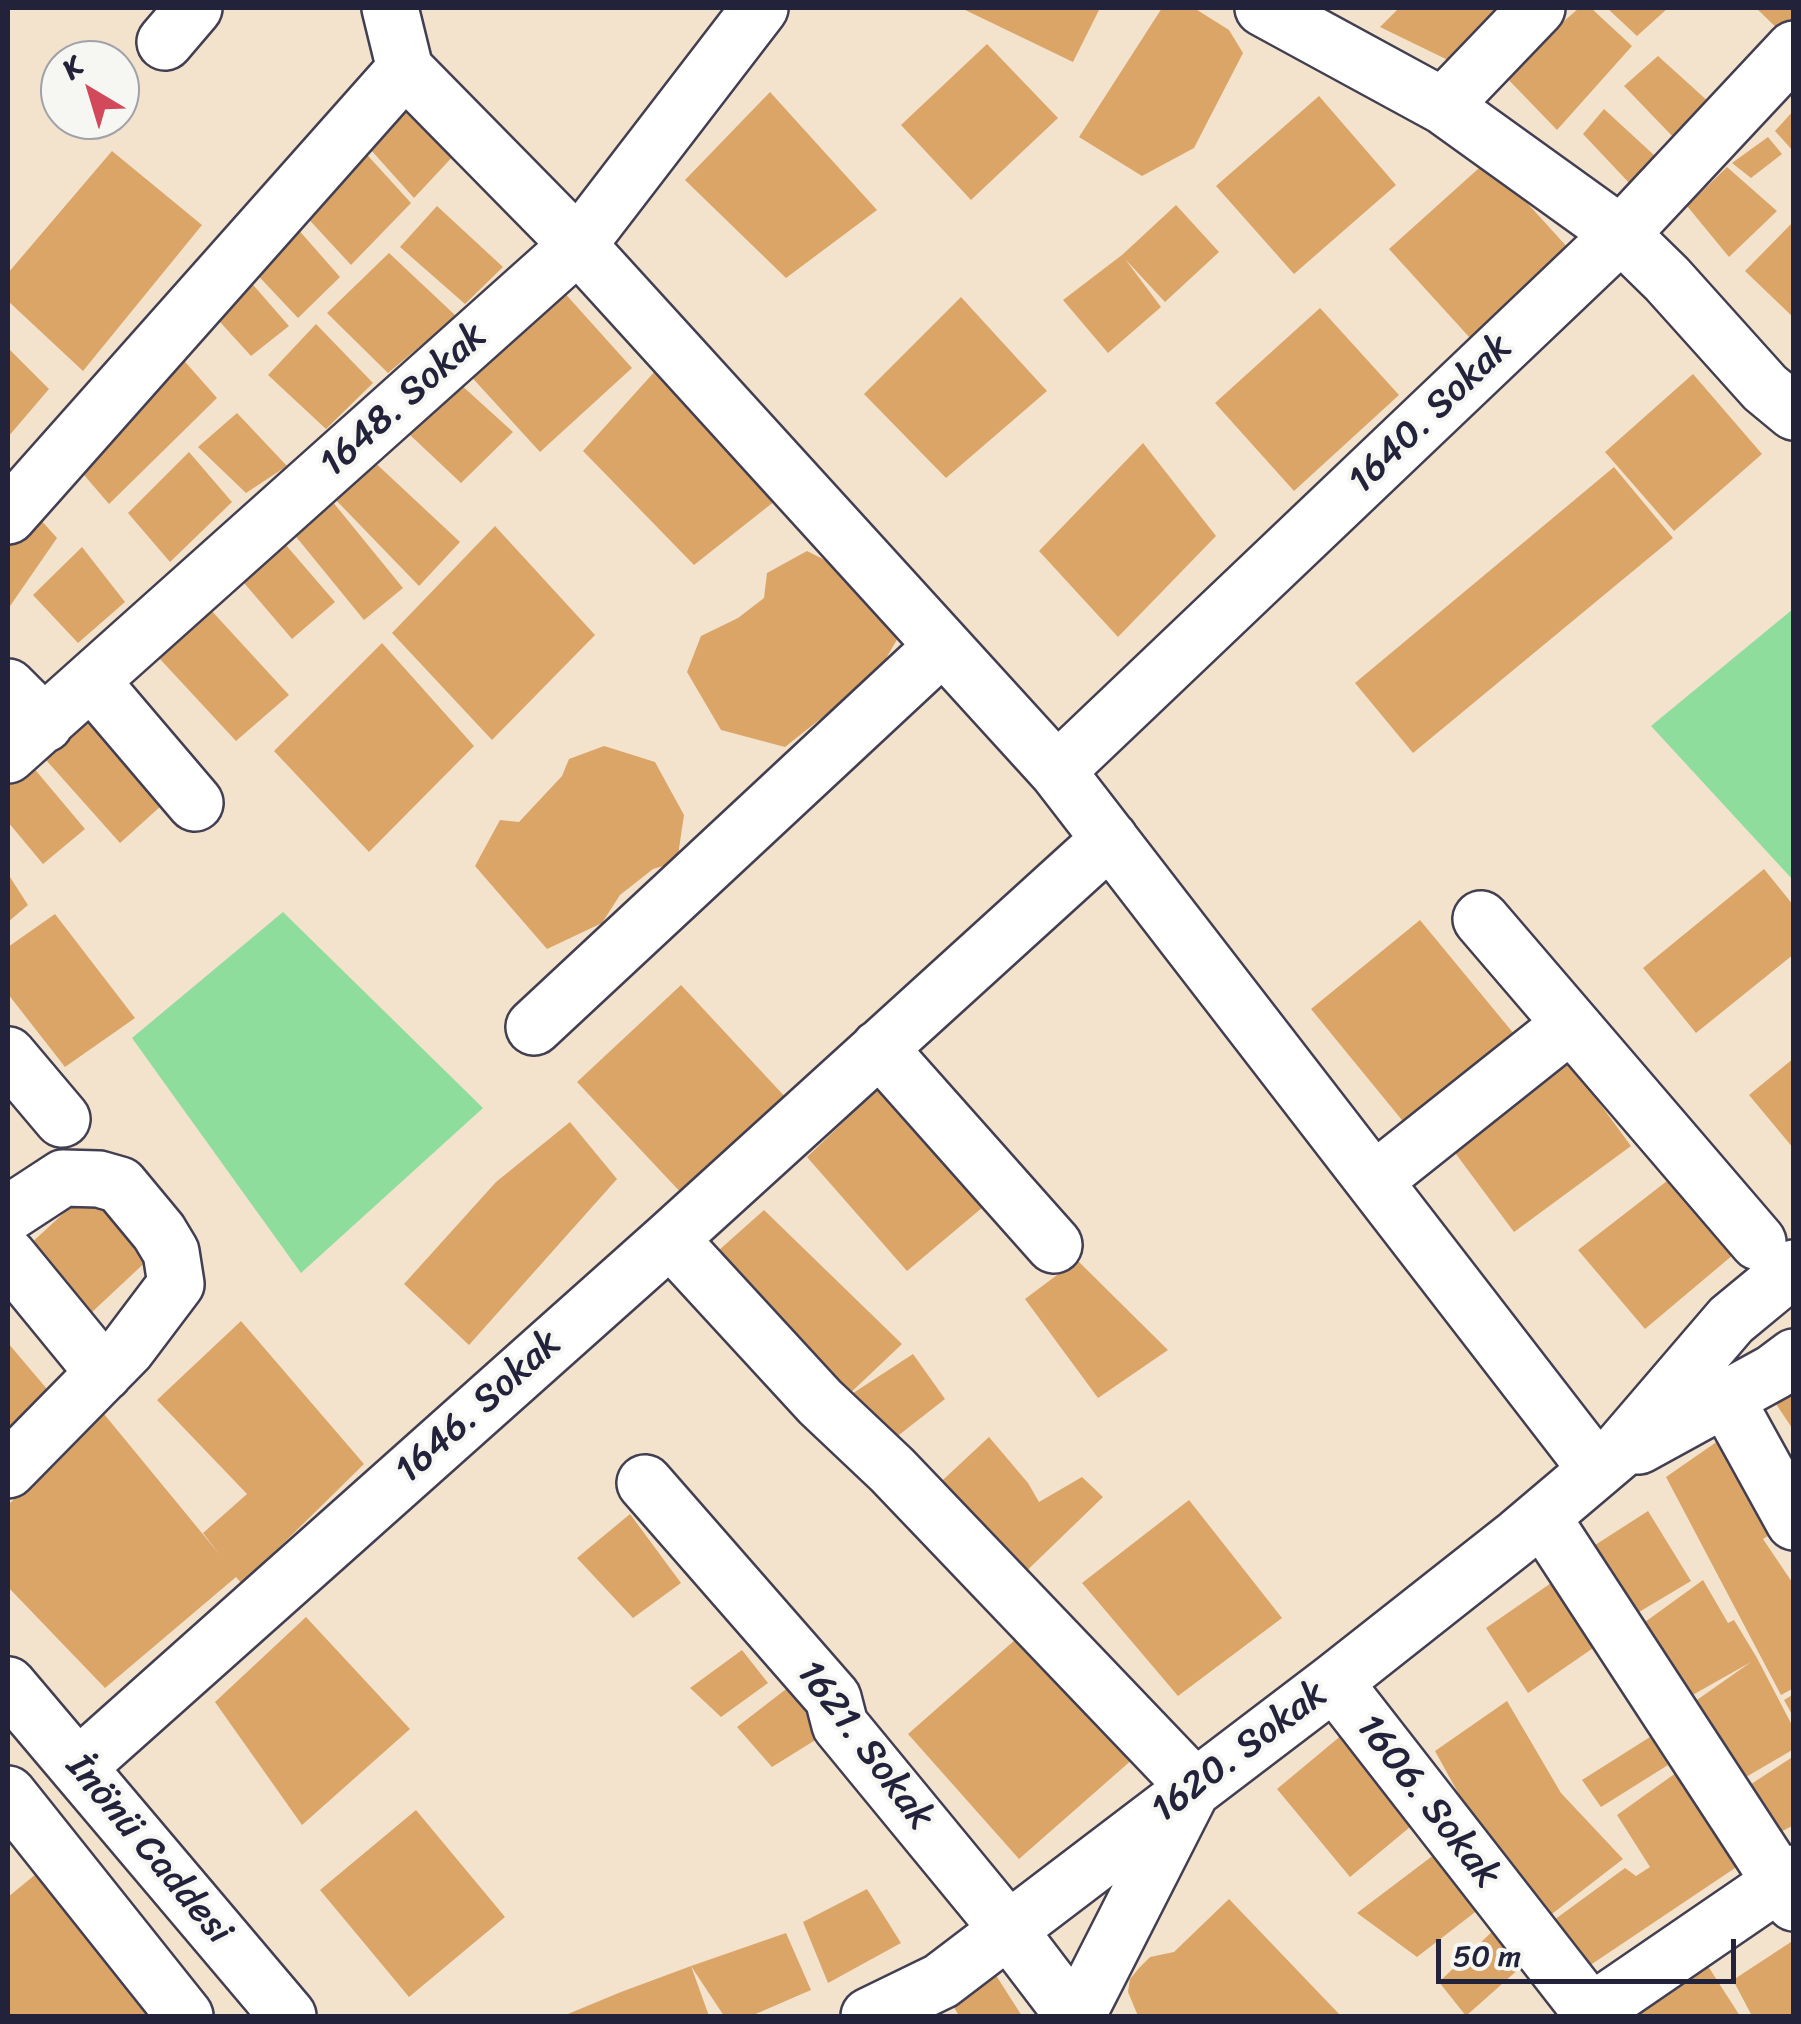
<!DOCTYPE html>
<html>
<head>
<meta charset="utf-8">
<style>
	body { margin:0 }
	#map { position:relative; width:1801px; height:2024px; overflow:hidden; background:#f3e3cd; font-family:Sriracha,sans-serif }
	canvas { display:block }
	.frame { position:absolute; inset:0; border:10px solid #22223b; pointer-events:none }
	.north { position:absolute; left:40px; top:40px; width:100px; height:100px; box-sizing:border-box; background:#f6f6f2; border:2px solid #a1a1a9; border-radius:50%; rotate:322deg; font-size:28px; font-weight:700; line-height:40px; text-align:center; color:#22223b }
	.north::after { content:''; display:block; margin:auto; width:35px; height:45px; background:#d1495b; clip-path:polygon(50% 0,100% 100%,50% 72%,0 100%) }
	.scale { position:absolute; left:1436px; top:1939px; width:300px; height:45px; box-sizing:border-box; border:5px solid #22223b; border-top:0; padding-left:12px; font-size:30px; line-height:35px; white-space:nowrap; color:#22223b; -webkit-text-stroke:8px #f6f6f2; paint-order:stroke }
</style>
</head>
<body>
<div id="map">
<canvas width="1801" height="2024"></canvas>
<div class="frame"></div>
<div class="north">K</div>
<div class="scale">50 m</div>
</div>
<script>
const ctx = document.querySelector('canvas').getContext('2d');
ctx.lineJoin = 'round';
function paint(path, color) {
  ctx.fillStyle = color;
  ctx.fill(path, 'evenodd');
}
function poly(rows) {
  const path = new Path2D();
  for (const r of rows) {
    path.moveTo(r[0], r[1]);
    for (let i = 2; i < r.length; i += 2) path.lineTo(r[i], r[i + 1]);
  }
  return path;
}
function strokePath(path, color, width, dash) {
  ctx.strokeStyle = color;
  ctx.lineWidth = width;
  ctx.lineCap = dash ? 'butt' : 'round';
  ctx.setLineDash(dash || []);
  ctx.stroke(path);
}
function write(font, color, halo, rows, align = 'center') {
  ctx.font = font + ' Sriracha,sans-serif';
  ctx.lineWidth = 8;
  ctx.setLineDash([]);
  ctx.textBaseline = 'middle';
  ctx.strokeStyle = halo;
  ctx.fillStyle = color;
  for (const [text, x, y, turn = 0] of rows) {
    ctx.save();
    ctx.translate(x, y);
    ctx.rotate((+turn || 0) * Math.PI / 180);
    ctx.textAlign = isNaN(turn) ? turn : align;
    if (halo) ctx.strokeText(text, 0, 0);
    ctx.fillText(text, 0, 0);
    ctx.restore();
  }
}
paint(poly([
	[1793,609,1793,880,1651,726],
	[283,912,483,1108,301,1273,132,1038]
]), '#8edd9d');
paint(poly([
	[961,8,1100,8,1073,62],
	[1162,8,1194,8,1229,30,1243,53,1194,148,1142,176,1079,137],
	[1399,8,1507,8,1454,63,1380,27],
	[1579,8,1591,8,1632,46,1557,130,1503,74],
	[1607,8,1668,8,1637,36],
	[1756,8,1794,8,1794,23,1783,34],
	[987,44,1058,118,971,200,901,125],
	[1658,56,1710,103,1675,139,1624,86],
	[770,92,877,210,786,278,685,180],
	[1319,96,1396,185,1294,274,1216,186],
	[412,107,457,152,414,198,362,140,390,110],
	[1604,109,1655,156,1632,186,1583,134],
	[1794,110,1794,152,1775,131],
	[1768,137,1782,154,1751,178,1732,163],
	[360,147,411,203,351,265,302,212],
	[112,151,202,225,83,371,8,301,8,273],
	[1488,160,1569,249,1470,338,1389,249],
	[1727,167,1777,211,1729,257,1687,206],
	[1176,205,1219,252,1165,302,1125,259,1161,307,1108,353,1063,300,1122,255],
	[437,206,503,267,465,304,400,247],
	[289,219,340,277,298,318,249,266],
	[1794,221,1794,318,1745,271],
	[389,253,456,316,388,373,327,313],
	[241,271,289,326,251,356,210,311],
	[561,289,632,368,540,452,467,372],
	[961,297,1047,391,946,478,864,394],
	[1320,308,1399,395,1294,491,1215,403],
	[316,324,373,383,326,429,268,375],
	[172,347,217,398,109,504,72,461],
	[8,348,49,389,8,437],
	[666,359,785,493,694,565,583,451],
	[1693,374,1762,454,1674,531,1605,452],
	[459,383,513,432,461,483,409,434],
	[237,413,287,466,246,493,198,447],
	[1143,443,1216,536,1118,637,1039,551],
	[189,452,232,502,170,562,128,513],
	[369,457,460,542,419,586,332,496],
	[1614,467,1673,538,1413,753,1355,683],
	[332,501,403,588,364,620,293,533],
	[31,509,57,538,8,609,8,530],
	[495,526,595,635,492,740,392,633],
	[279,537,335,602,292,639,239,577],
	[82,547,125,602,78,643,33,595],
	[807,551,869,582,902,631,877,674,785,747,721,730,687,672,701,636,738,618,764,598,767,573],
	[198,596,289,695,236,741,147,645],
	[382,643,474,746,369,852,274,751],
	[82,696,172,796,120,843,30,742],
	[604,746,655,762,684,815,677,862,653,869,620,895,602,923,547,949,475,866,500,820,519,822,562,776,569,759],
	[27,760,85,829,43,864,8,822,8,777],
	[1764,869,1794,906,1794,954,1696,1033,1643,968],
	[8,874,28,905,8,922],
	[55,914,135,1018,65,1067,8,994,8,947],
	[1420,920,1524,1046,1415,1136,1311,1009],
	[681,985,788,1100,685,1197,577,1082],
	[1794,1058,1794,1149,1749,1095],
	[1567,1059,1631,1146,1514,1232,1450,1146],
	[884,1083,989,1202,907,1271,807,1157],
	[570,1122,617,1179,469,1345,404,1284,496,1182],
	[1685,1167,1740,1249,1645,1329,1578,1250],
	[91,1188,153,1255,90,1314,28,1246],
	[764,1210,902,1344,844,1399,709,1259],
	[1077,1260,1168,1350,1098,1398,1025,1299],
	[241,1321,364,1464,242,1584,236,1577,105,1688,8,1587,8,1505,104,1414,220,1555,203,1533,247,1494,157,1400],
	[8,1343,58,1402,8,1448],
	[913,1354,945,1399,890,1442,844,1399],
	[1794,1377,1794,1431,1770,1395],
	[1728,1434,1781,1528,1763,1539,1794,1585,1794,1688,1781,1695,1666,1477],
	[989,1437,1028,1483,1039,1502,1082,1477,1103,1497,1012,1585,930,1492],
	[1189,1500,1282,1618,1178,1696,1082,1583],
	[1648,1511,1691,1581,1634,1615,1592,1547],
	[630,1514,681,1583,633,1618,577,1558],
	[1703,1580,1728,1623,1734,1620,1757,1658,1794,1729,1794,1749,1734,1784,1694,1702,1751,1662,1689,1697,1645,1622],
	[1554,1581,1599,1644,1528,1693,1486,1628],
	[306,1617,410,1729,302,1825,215,1702],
	[1024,1632,1134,1758,1019,1859,908,1734],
	[742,1650,768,1683,721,1717,690,1688],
	[790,1686,825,1734,772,1767,737,1727],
	[1794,1694,1794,1718,1784,1700],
	[1507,1701,1561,1793,1623,1859,1548,1917,1488,1847,1435,1751],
	[1343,1734,1416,1822,1350,1877,1277,1789],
	[1650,1737,1668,1765,1601,1807,1582,1780],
	[1794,1756,1794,1825,1767,1839,1739,1792],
	[1687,1765,1741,1864,1586,1968,1554,1920,1625,1868,1636,1876,1650,1867,1617,1815],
	[416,1810,505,1917,409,1997,320,1890],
	[1439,1851,1483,1906,1417,1957,1357,1913],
	[36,1874,153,2016,8,2016,8,1897],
	[867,1889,901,1943,828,1983,803,1922],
	[1229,1899,1341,2016,1138,2016,1128,1992,1130,1979,1139,1968,1150,1957,1174,1952],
	[1498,1926,1521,1967,1466,2016,1439,1982],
	[786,1933,811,1990,751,2016,724,2016,691,1966],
	[1794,1940,1794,2016,1752,2016,1733,1980],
	[1699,1952,1740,2016,1631,2016],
	[691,1966,709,2016,563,2016,621,1992],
	[990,1966,1022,2016,959,2016,946,1993]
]), '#dba568');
const minor = poly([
	[390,8,405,69],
	[1263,8,1443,106,1621,234,1667,279,1765,388,1794,412],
	[165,42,194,8],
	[1443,106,1537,8],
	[8,516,405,69,578,245,1057,771,1597,1470],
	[92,682,195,803],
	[8,687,45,724],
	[8,755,578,245,760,8],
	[1057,771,1621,234,1794,49],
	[1481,919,1758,1242],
	[534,1027,943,646],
	[879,1048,1054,1245],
	[8,1055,62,1119],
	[1375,1180,1571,1024],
	[8,1214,63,1178,99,1179,120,1185,159,1232,171,1252,176,1284,127,1349,8,1470],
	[670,1239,820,1402,892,1470,1194,1786,1077,2016],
	[8,1256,104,1373],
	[1725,1397,1794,1522],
	[1639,1446,1774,1372,1794,1357],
	[645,1483,833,1698,840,1725,1007,1928,1074,2016],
	[1542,1517,1794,1903],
	[1334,1682,1594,2016],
	[78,1767,670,1239,1110,839],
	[1591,2012,1794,1873],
	[869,2016,941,1981,1334,1682,1519,1536,1617,1453,1731,1320,1794,1268]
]);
const major = poly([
	[8,1685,288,2016],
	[8,1794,185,2016]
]);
strokePath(minor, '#413f51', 60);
strokePath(major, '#413f51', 60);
strokePath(minor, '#fff', 55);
strokePath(major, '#fff', 55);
write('38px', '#22223b', '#f6f6f2', [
	["1648. Sokak",404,401,-42],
	["1640. Sokak",1431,415,-44],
	["1646. Sokak",479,1408,-42],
	["1621. Sokak",864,1746,53],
	["1620. Sokak",1240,1753,-37],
	["1606. Sokak",1427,1802,52],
	["İnönü Caddesi",148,1850,50]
]);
</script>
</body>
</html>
